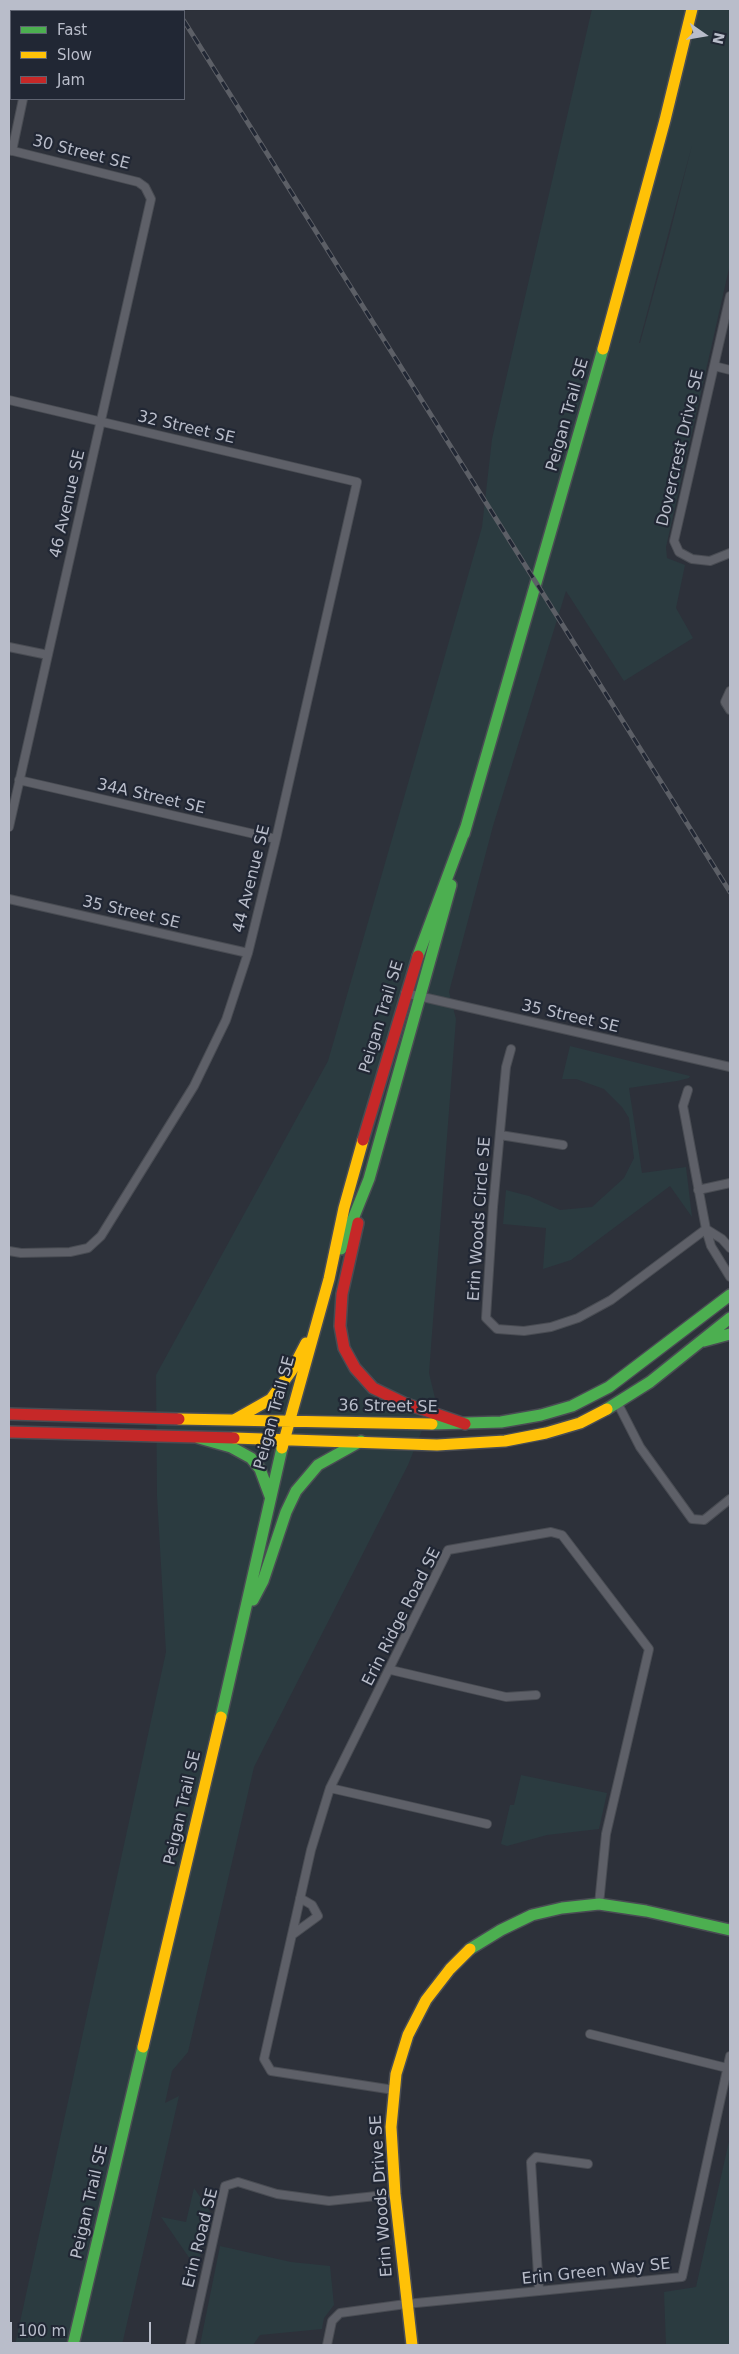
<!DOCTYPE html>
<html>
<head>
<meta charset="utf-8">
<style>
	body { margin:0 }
	#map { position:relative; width:739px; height:2354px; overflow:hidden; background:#2d313a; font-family:"DejaVu Sans",sans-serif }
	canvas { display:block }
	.frame { position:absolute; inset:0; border:10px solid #b9bdca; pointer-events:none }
	.legend { position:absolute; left:10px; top:10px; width:175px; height:90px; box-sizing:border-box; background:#212734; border:1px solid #5e6370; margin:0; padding:6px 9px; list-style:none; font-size:15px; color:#b9bdca }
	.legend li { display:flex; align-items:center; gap:10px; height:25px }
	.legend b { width:25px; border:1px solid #5e6370 }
	.north { position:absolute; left:679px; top:10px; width:50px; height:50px; -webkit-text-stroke:4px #212734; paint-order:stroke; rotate:103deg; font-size:14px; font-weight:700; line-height:20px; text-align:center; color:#b9bdca }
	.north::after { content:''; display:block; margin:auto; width:18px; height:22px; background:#b9bdca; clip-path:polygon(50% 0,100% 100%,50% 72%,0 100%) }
	.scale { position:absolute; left:10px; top:2322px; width:141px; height:22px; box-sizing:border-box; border:2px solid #b9bdca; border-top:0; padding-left:6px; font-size:15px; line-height:18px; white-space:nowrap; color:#b9bdca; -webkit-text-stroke:4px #212734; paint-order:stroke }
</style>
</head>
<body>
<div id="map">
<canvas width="739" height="2354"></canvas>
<div class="frame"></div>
<ul class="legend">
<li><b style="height:6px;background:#4caf50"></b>Fast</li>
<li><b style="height:6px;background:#ffc107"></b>Slow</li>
<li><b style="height:6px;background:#c62828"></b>Jam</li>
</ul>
<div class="north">N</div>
<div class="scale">100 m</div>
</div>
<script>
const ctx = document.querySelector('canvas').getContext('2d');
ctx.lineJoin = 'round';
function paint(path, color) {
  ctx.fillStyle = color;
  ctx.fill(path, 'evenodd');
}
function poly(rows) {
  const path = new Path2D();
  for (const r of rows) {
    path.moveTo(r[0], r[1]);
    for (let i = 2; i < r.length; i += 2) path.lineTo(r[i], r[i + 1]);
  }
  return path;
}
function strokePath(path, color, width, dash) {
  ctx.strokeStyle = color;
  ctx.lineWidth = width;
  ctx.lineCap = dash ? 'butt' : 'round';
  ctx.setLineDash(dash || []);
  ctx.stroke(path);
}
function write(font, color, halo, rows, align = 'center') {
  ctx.font = font + ' "DejaVu Sans",sans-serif';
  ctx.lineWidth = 4.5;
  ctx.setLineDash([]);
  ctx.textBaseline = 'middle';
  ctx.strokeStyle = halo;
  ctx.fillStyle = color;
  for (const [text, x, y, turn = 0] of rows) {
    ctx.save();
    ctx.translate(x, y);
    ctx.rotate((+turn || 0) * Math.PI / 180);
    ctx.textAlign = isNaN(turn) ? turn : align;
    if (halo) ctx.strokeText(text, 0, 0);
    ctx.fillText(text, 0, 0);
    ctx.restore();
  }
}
paint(poly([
	[592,9,730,9,730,264,666,547,667,558,685,565,676,608,693,638,624,681,566,591,493,826,449,992,456,1019,429,1373,435,1398,408,1465,254,1767,188,2052,172,2071,165,2103,179,2096,122,2345,15,2345,166,1652,157,1496,156,1375,328,1061,482,527,492,439],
	[692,145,668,241,640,343,639,343],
	[570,1046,690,1076,689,1078,677,1081,629,1088,642,1173,686,1167,692,1217,670,1186,571,1260,543,1269,546,1228,503,1224,506,1190,529,1196,560,1210,592,1207,624,1178,634,1158,629,1118,622,1107,604,1089,576,1079,562,1079],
	[521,1775,607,1793,599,1829,547,1835,507,1846,501,1844,510,1805,514,1805],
	[730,2137,730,2345,666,2345,664,2292,696,2287],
	[194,2188,211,2213,197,2269,161,2217,186,2222],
	[220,2246,291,2262,330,2266,334,2305,324,2318,322,2329,260,2335,253,2345,200,2345]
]), '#2b3b40');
const street = poly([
	[42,11,42,9],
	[9,150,138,182,145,187,151,199,9,827],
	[12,151,23,99],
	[730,296,674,541,679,552,692,559,710,561,730,553],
	[714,366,730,370],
	[9,400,357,482,276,839,248,953,226,1020,194,1086,101,1236,88,1248,70,1252,21,1253,9,1251],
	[9,647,48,655],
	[730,691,725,702,730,710],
	[19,780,276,839],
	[9,899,248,953],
	[405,993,730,1067],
	[511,1049,506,1067,493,1207,486,1318,497,1329,524,1331,551,1327,578,1318,611,1300,706,1229],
	[688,1090,683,1106,706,1229,711,1246,730,1277],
	[500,1135,563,1145],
	[698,1190,730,1183],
	[706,1229,722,1239,730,1248],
	[618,1404,640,1447,692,1519,704,1520,730,1499],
	[391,1670,506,1697,536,1695],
	[330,1788,487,1824],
	[292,1935,318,1916,312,1905,300,1898],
	[590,2034,727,2068],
	[394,2090,271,2071,264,2059,311,1850,330,1788,448,1550,551,1532,562,1535,649,1649,606,1834,599,1904],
	[539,2291,531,2162,536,2157,588,2164],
	[190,2345,225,2186,238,2182,277,2194,329,2201,395,2194],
	[327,2345,332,2321,340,2313,406,2304,682,2277,730,2056]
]);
const fast = poly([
	[464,834,603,349],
	[418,956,466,827],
	[341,1249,369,1179,451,885],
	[704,1341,730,1334],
	[607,1409,650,1382,730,1318],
	[432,1424,501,1422,541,1415,572,1406,609,1387,730,1295],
	[199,1438,231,1447,251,1458,260,1469,270,1496],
	[253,1600,263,1581,286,1512,296,1491,318,1465,361,1441],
	[221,1717,282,1448],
	[470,1949,501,1930,532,1915,562,1908,599,1904,646,1911,730,1930],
	[73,2345,143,2047]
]);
const slow = poly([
	[603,349,665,120,692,9],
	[179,1419,432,1424],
	[234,1420,271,1399,292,1370,306,1343],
	[234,1438,437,1445,505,1441,546,1433,580,1423,607,1409],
	[282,1448,329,1279,344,1208,363,1140],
	[143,2047,221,1717],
	[412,2345,395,2194,391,2127,396,2074,408,2035,426,2000,450,1969,470,1949]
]);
const jam = poly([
	[363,1140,418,956],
	[358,1223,342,1294,340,1326,344,1348,355,1368,373,1388,404,1403,465,1424],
	[9,1414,179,1419],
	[9,1432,234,1438]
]);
strokePath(street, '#494c53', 10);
strokePath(fast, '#494c53', 14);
strokePath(slow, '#494c53', 14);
strokePath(jam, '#494c53', 14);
strokePath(street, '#5e6068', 8);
strokePath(fast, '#4caf50', 11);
strokePath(slow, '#ffc107', 11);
strokePath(jam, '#c62828', 11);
const rail = poly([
	[176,9,178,11],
	[184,21,730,892]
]);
strokePath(rail, '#5c5f66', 5);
strokePath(rail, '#212734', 3, [9]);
write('16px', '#b9bdca', '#212734', [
	["30 Street SE",81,153,14],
	["Peigan Trail SE",568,415,-74],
	["32 Street SE",186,428,13],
	["Dovercrest Drive SE",681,448,-77],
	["46 Avenue SE",68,504,-77],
	["34A Street SE",151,797,13],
	["44 Avenue SE",252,879,-76],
	["35 Street SE",131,913,13],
	["Peigan Trail SE",382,1017,-73],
	["35 Street SE",570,1017,13],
	["Erin Woods Circle SE",480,1219,-86],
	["36 Street SE",388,1407,1],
	["Peigan Trail SE",275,1413,-75],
	["Erin Ridge Road SE",402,1617,-63],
	["Peigan Trail SE",183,1808,-77],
	["Erin Woods Drive SE",382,2196,-94],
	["Peigan Trail SE",90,2202,-77],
	["Erin Road SE",201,2238,-76],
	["Erin Green Way SE",596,2272,-6]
]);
</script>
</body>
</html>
